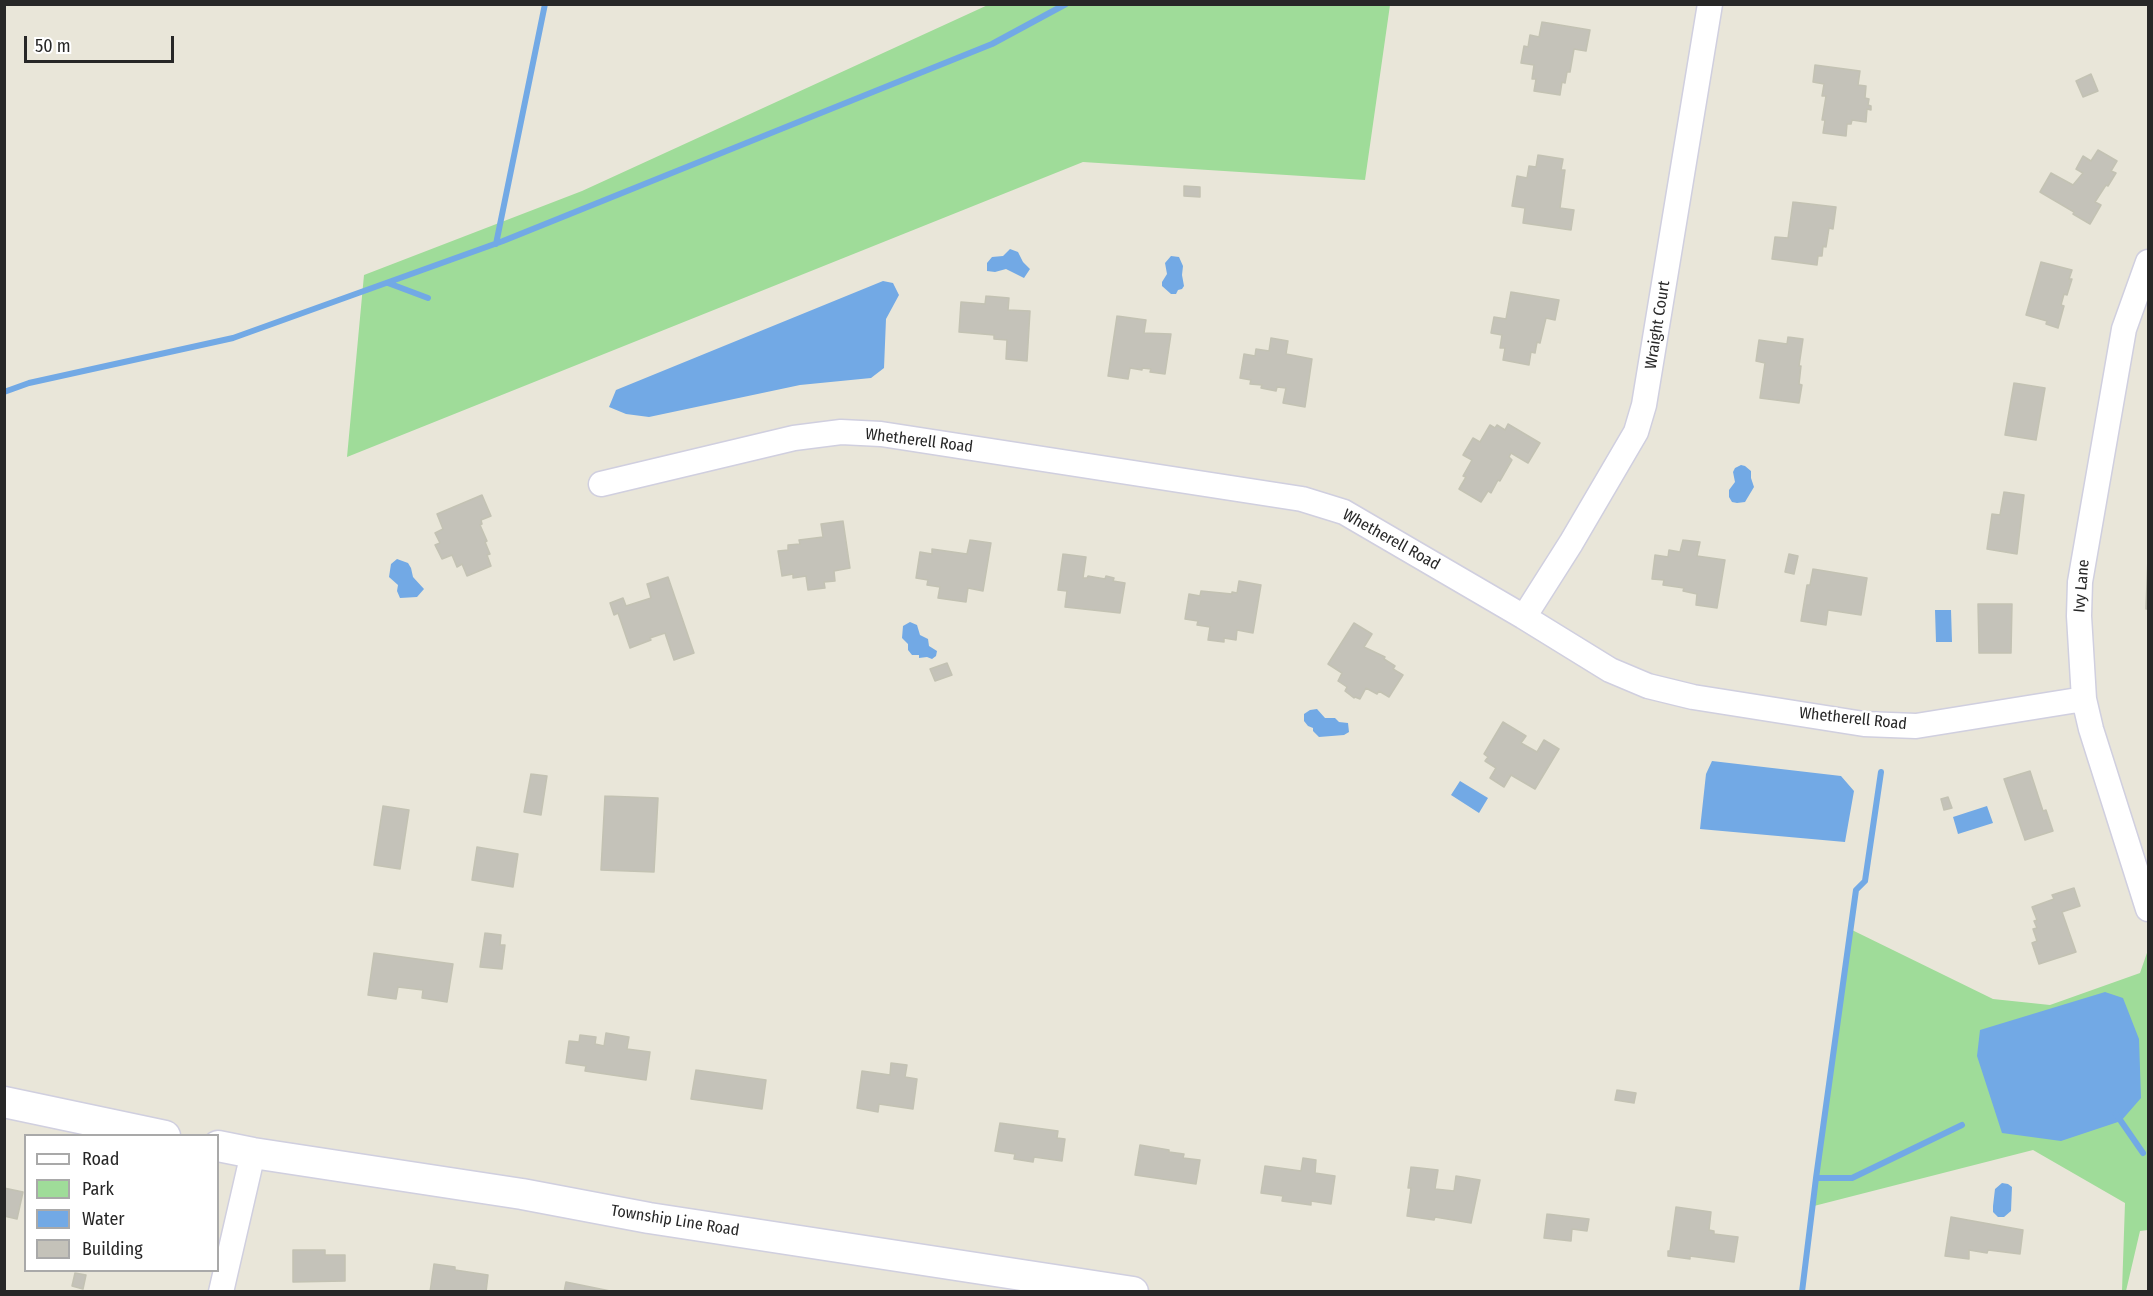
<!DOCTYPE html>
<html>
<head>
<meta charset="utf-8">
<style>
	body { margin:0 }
	#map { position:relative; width:2153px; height:1296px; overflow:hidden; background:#e9e6d9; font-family:"Fira Sans Condensed",sans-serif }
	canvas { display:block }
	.frame { position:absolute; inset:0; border:6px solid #272727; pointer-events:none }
	.legend { position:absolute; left:24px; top:1134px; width:195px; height:138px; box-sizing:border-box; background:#fff; border:2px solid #a9a9a9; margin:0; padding:8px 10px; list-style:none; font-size:18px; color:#272727 }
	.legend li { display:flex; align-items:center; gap:12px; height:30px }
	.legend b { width:30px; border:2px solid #a9a9a9 }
	.scale { position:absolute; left:24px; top:36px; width:150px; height:27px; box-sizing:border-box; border:3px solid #272727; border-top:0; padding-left:8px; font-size:18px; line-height:21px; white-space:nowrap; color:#272727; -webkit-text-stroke:4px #fff; paint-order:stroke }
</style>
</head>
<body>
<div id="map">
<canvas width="2153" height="1296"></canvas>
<div class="frame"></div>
<ul class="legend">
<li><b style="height:8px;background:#fff"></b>Road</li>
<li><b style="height:16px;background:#9fdc99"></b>Park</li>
<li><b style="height:16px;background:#72a9e5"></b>Water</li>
<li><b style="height:16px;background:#c4c2b9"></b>Building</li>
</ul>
<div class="scale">50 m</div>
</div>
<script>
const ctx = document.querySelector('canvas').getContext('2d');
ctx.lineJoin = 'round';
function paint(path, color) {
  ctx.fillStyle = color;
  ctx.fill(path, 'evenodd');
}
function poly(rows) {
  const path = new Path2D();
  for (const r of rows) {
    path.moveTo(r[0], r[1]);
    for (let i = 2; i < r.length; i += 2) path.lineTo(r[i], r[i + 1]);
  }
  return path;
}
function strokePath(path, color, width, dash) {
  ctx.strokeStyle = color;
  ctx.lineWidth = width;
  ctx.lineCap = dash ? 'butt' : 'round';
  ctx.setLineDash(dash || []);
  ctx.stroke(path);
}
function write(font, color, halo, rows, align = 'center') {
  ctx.font = font + ' "Fira Sans Condensed",sans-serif';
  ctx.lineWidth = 5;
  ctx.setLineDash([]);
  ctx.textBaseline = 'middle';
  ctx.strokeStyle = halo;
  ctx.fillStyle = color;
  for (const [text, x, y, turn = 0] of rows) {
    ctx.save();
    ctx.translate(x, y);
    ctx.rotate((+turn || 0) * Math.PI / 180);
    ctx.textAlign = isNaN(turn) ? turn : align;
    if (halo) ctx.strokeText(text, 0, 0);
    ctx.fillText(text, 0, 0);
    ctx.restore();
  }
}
paint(poly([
	[990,4,1390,5,1365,180,1083,162,347,457,364,275,582,191],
	[1852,930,1993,999,2050,1005,2140,973,2148,950,2148,1230,2140,1231,2126,1291,2122,1291,2125,1203,2033,1150,1810,1207]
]), '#9fdc99');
paint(poly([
	[1010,249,1018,252,1023,262,1030,269,1024,278,1006,269,995,272,987,271,987,263,992,257,1003,256],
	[1171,256,1179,257,1183,266,1182,275,1184,286,1182,289,1178,290,1176,294,1171,294,1162,286,1162,282,1167,274,1165,263],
	[883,281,893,283,899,295,886,319,884,368,871,378,800,385,649,417,626,414,609,407,616,390],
	[1741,465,1745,466,1751,471,1751,478,1754,487,1745,502,1737,503,1732,502,1729,497,1729,490,1735,482,1733,472,1735,468],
	[397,559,408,563,411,568,413,577,424,589,417,597,400,598,397,591,398,585,389,577,391,564],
	[1935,610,1951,610,1952,642,1936,642],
	[910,622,917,625,920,635,928,639,929,646,937,651,936,656,932,659,927,657,919,658,919,655,912,655,908,650,908,644,902,638,903,626],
	[1317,709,1325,718,1335,718,1339,722,1348,723,1349,732,1344,735,1319,737,1313,731,1313,728,1308,726,1304,721,1304,714,1310,710],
	[1712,761,1841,776,1854,791,1845,842,1700,829,1706,774],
	[1460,781,1488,798,1479,813,1451,795],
	[1987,806,1993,823,1958,834,1953,817],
	[2105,992,2123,998,2139,1039,2141,1098,2121,1121,2061,1141,2002,1133,1977,1056,1980,1030],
	[2002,1183,2008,1184,2012,1187,2011,1211,2004,1217,1998,1217,1993,1212,1993,1206,1995,1189]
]), '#72a9e5');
strokePath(poly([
	[496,244,545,4],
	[388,283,428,298],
	[4,392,29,383,233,338,503,241,992,44,1066,4],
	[2116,1114,2143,1153],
	[1816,1178,1856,890,1865,881,1881,772],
	[1802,1292,1816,1178,1852,1178,1962,1125]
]), '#72a9e5', 6);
const building = poly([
	[1542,22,1590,30,1586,51,1574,49,1570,72,1567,72,1565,83,1562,82,1560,95,1534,91,1536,79,1532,79,1534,65,1521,63,1524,46,1528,47,1530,35,1539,37,1542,22],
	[1815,65,1860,71,1858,85,1866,86,1865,98,1869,99,1868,105,1871,106,1871,110,1867,109,1866,122,1852,120,1851,124,1847,124,1846,136,1823,133,1825,120,1822,120,1826,96,1822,96,1824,84,1813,82,1815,65],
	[2091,74,2098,91,2083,97,2076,81,2091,74],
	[2098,150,2117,161,2111,171,2116,173,2108,186,2106,185,2095,202,2101,205,2090,224,2073,214,2074,212,2040,192,2051,173,2073,185,2083,173,2076,169,2083,156,2091,161,2098,150],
	[1538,155,1563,159,1561,170,1565,170,1560,208,1574,210,1571,230,1523,223,1525,208,1512,206,1517,176,1527,178,1529,166,1536,167,1538,155],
	[1184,186,1200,187,1200,197,1184,196,1184,186],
	[1793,202,1836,207,1833,229,1829,228,1826,247,1823,246,1822,256,1818,256,1817,265,1772,259,1775,237,1788,238,1793,202],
	[2041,262,2072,270,2069,279,2072,279,2067,295,2064,294,2061,305,2064,306,2058,328,2046,324,2047,321,2026,315,2041,262],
	[1511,292,1559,300,1555,320,1546,318,1540,343,1537,342,1535,353,1531,352,1529,365,1503,360,1505,348,1500,348,1502,335,1491,333,1494,317,1506,319,1511,292],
	[986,296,1009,298,1008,310,1030,311,1027,361,1006,359,1007,340,994,339,994,335,959,332,961,302,985,304,986,296],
	[1117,316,1146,320,1144,333,1171,334,1165,374,1150,372,1151,369,1142,368,1142,370,1130,368,1128,379,1108,376,1117,316],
	[1788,337,1803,339,1799,366,1801,366,1799,384,1802,385,1799,403,1760,398,1765,363,1756,361,1759,340,1787,344,1788,337],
	[1271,338,1288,341,1286,354,1312,359,1305,407,1283,403,1286,388,1277,387,1276,391,1261,388,1262,385,1250,384,1251,380,1240,378,1244,354,1255,356,1256,349,1269,351,1271,338],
	[2014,383,2045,388,2036,440,2005,435,2014,383],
	[1508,424,1540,443,1528,463,1511,453,1509,457,1512,460,1500,481,1498,480,1491,493,1488,491,1481,502,1459,489,1466,477,1463,476,1472,460,1463,455,1473,438,1480,442,1490,425,1495,428,1497,425,1505,430,1508,424],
	[2004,492,2024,495,2017,554,1987,549,1992,514,2000,515,2004,492],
	[482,495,491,516,481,520,482,524,480,525,487,541,485,542,490,554,487,555,491,566,467,576,462,564,457,567,452,555,442,559,435,545,440,543,435,533,443,529,437,514,482,495],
	[843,521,850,568,834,571,835,581,824,582,825,588,808,590,806,576,793,578,793,574,782,576,778,551,788,550,788,545,800,544,799,540,823,537,821,524,843,521],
	[970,540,991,543,983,591,968,588,966,602,938,598,940,587,927,585,928,580,916,578,920,552,932,554,932,549,967,554,970,540],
	[1683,540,1700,542,1697,556,1725,560,1717,608,1696,605,1697,594,1683,591,1684,588,1663,585,1664,580,1652,579,1655,555,1668,557,1669,550,1680,552,1683,540],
	[1063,554,1086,557,1083,578,1087,578,1088,576,1105,579,1106,576,1114,578,1113,581,1125,583,1120,613,1065,607,1067,591,1058,590,1063,554],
	[1789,554,1798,556,1794,574,1785,572,1789,554],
	[2148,557,2148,609,2146,609,2148,557],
	[1813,569,1867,578,1861,615,1828,610,1826,625,1801,621,1807,585,1810,585,1813,569],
	[668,577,694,653,674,660,665,633,650,638,651,640,630,648,618,613,614,615,610,603,623,598,626,606,651,598,647,584,668,577],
	[1239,581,1261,585,1253,633,1237,630,1236,640,1224,638,1224,642,1208,640,1210,627,1197,625,1198,621,1185,619,1189,594,1200,596,1201,591,1232,594,1232,592,1237,593,1239,581],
	[1978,604,2012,604,2011,653,1979,653,1978,604],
	[1354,623,1372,634,1364,647,1385,657,1384,659,1395,666,1393,669,1403,675,1389,697,1379,691,1377,694,1366,688,1360,699,1355,697,1354,698,1345,691,1347,687,1338,681,1342,673,1328,664,1354,623],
	[947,663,952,675,935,681,930,669,947,663],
	[1503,722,1526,736,1521,743,1537,752,1544,740,1559,749,1535,789,1511,775,1504,787,1490,778,1496,768,1485,761,1488,757,1484,754,1503,722],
	[2030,771,2043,811,2046,810,2053,831,2025,840,2004,779,2030,771],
	[531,774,547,776,541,815,524,812,531,774],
	[605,796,658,798,654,872,601,870,605,796],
	[1948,797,1952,808,1944,810,1941,799,1948,797],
	[383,806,409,810,400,869,374,865,383,806],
	[477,847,518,854,513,887,472,880,477,847],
	[2074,888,2080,906,2062,912,2076,952,2039,964,2032,943,2037,941,2033,929,2037,928,2034,921,2037,920,2032,907,2054,899,2052,895,2074,888],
	[485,933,501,935,500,945,505,945,502,969,480,967,485,933],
	[374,953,453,964,447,1002,422,998,423,990,398,987,396,999,368,995,374,953],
	[606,1033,629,1037,627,1049,650,1052,646,1080,585,1071,586,1066,566,1063,569,1041,579,1042,580,1035,596,1037,595,1044,604,1046,606,1033],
	[891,1063,907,1065,905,1077,917,1079,913,1109,879,1104,878,1112,857,1108,862,1071,890,1075,891,1063],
	[696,1070,766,1080,762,1109,691,1099,696,1070],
	[1617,1090,1636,1093,1634,1103,1615,1100,1617,1090],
	[1000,1123,1058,1131,1057,1138,1065,1139,1062,1161,1034,1157,1033,1162,1014,1159,1015,1154,995,1151,1000,1123],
	[1140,1145,1169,1150,1169,1152,1184,1154,1183,1158,1200,1160,1196,1184,1135,1175,1140,1145],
	[1303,1158,1316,1160,1315,1173,1335,1176,1331,1204,1311,1201,1311,1205,1282,1201,1283,1196,1261,1193,1265,1166,1301,1171,1303,1158],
	[1411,1167,1438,1170,1435,1189,1454,1191,1456,1176,1480,1180,1471,1223,1435,1217,1434,1220,1407,1216,1411,1188,1408,1188,1411,1167],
	[4,1188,23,1192,17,1219,4,1216,4,1188],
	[1676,1207,1711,1212,1709,1230,1714,1231,1714,1234,1738,1237,1734,1262,1690,1256,1690,1259,1668,1256,1668,1251,1670,1251,1676,1207],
	[1547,1214,1589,1219,1587,1231,1572,1229,1571,1241,1544,1238,1547,1214],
	[1951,1217,2023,1230,2020,1254,1988,1250,1987,1253,1969,1250,1969,1259,1945,1256,1951,1217],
	[293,1250,325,1250,325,1255,345,1255,345,1281,293,1282,293,1250],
	[434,1264,455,1267,455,1270,488,1275,486,1292,430,1292,434,1264],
	[75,1273,86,1275,83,1289,72,1286,75,1273],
	[566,1282,615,1292,564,1292,566,1282]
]);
paint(building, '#c4c2b9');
strokePath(building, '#c3c2b3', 1.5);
const minor = poly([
	[2148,262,2124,329,2080,582,2079,616,2084,699,2091,729,2148,909],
	[601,484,794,438,841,432,881,434,1302,499,1344,512,1524,617,1610,670,1648,686,1693,697,1864,724,1916,726,2084,699],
	[1524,617,1571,543,1636,432,1644,405,1710,4],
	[221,1292,253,1153]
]);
const tertiary = poly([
	[4,1102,165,1136],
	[218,1146,253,1153,522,1194,649,1218,1133,1292]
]);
strokePath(minor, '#d0cfdf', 27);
strokePath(tertiary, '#d0cfdf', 33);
strokePath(minor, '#fff', 24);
strokePath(tertiary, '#fff', 30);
write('16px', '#272727', '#fff', [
	["Wraight Court",1658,325,-81],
	["Whetherell Road",919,441,7],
	["Whetherell Road",1391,540,29],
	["Ivy Lane",2082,586,-85],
	["Whetherell Road",1853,719,6],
	["Township Line Road",675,1221,9]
]);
</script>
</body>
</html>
